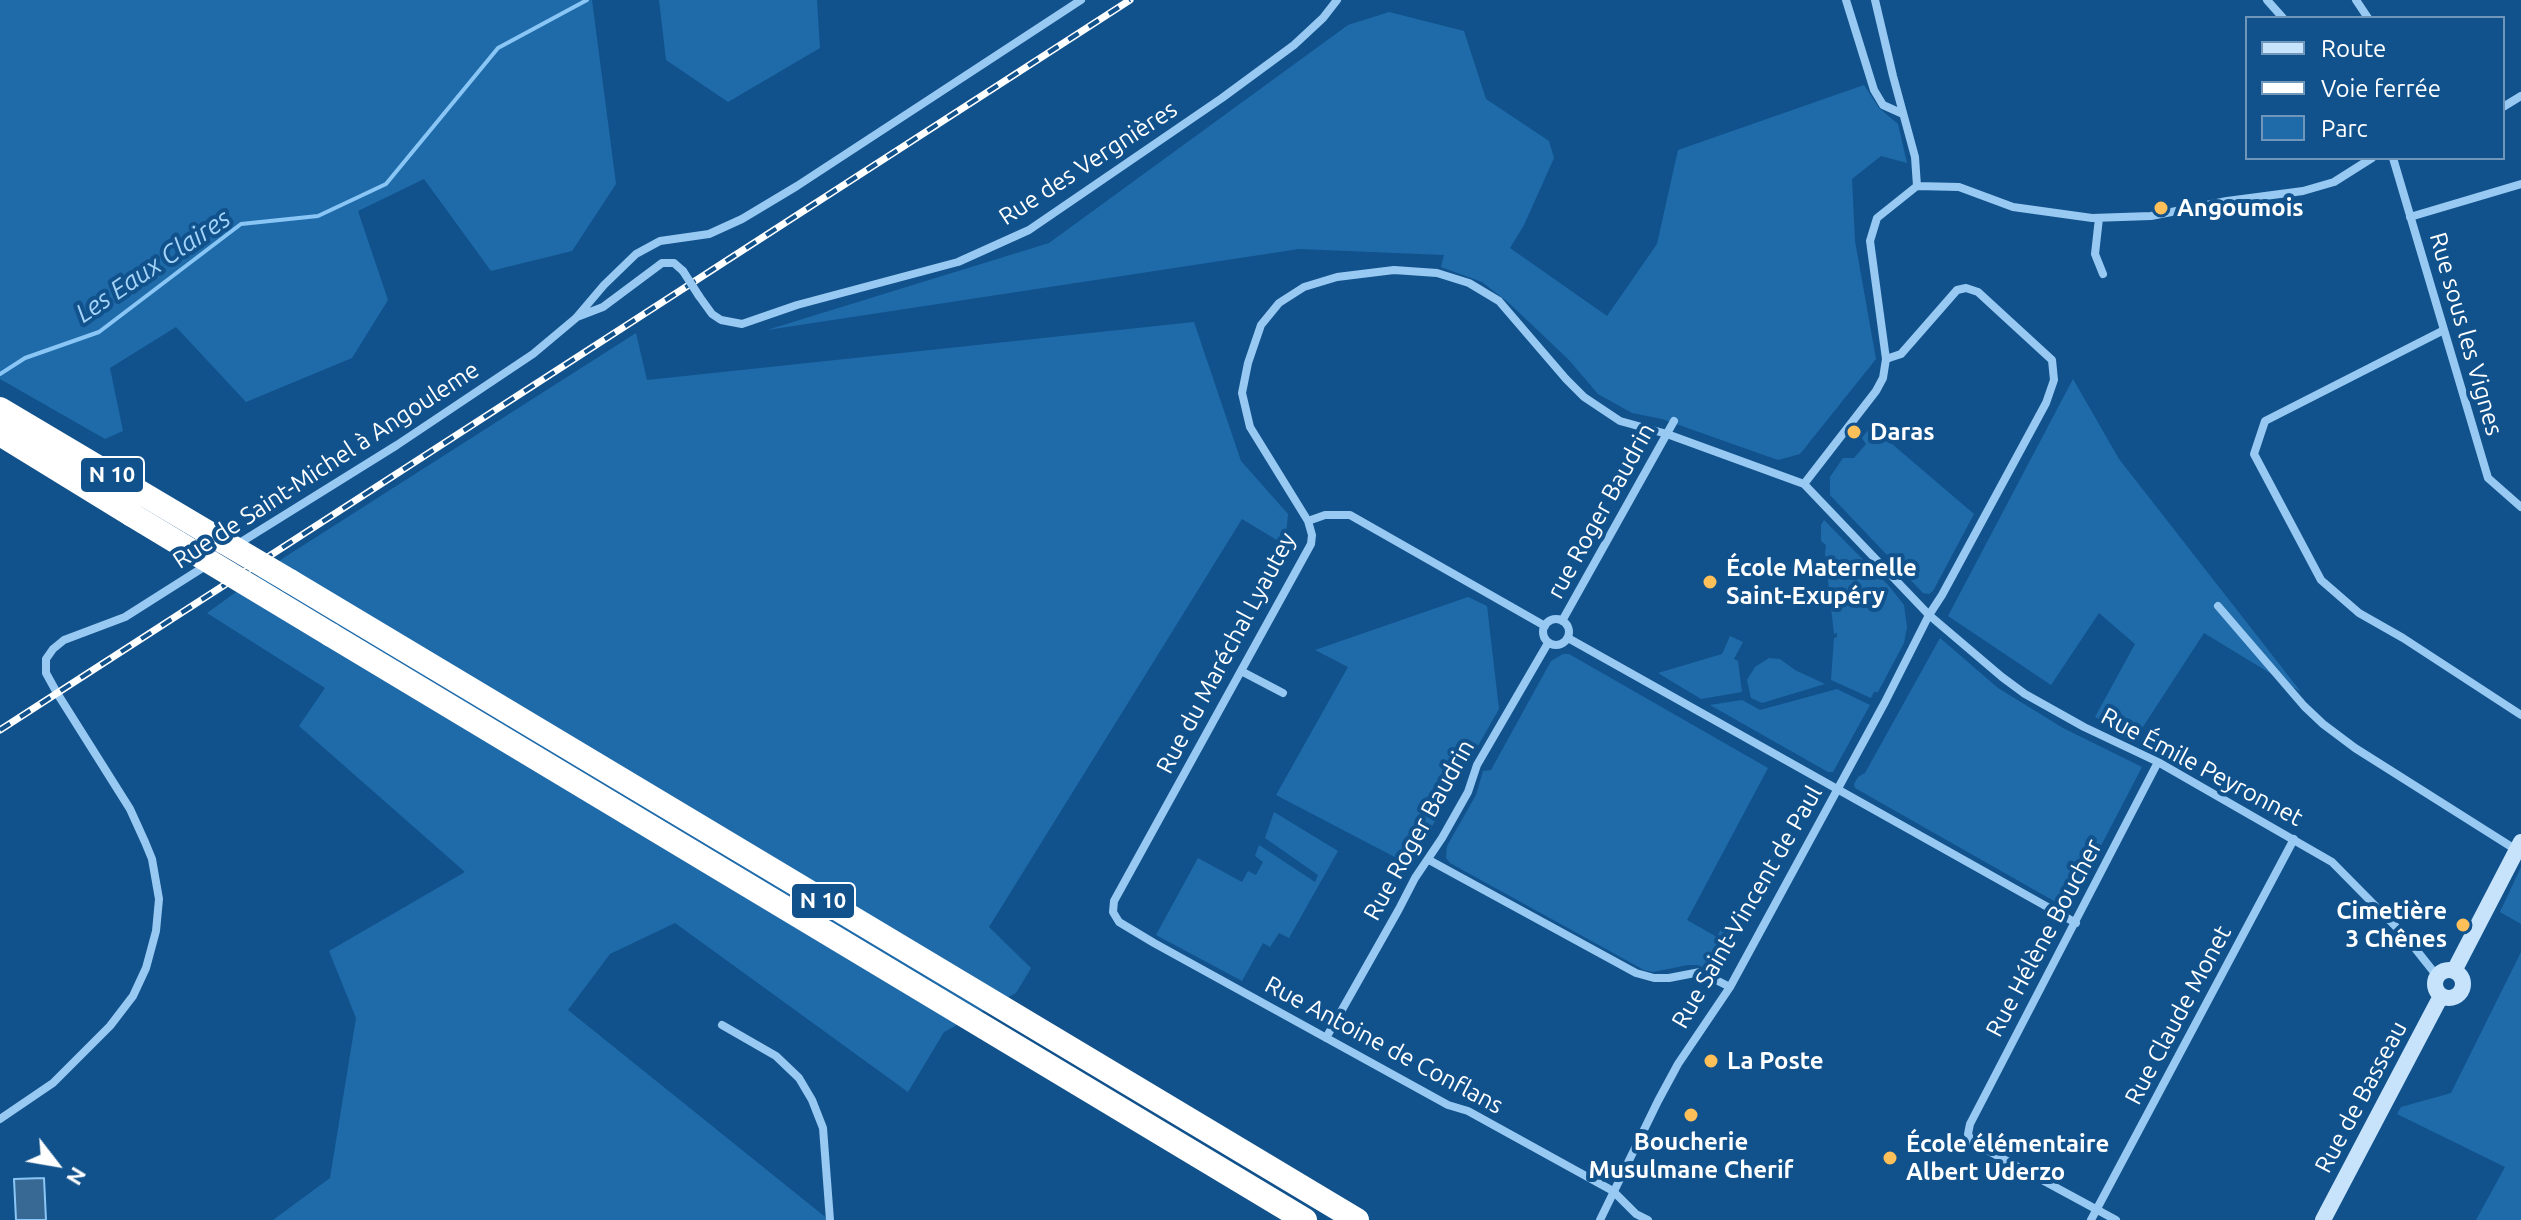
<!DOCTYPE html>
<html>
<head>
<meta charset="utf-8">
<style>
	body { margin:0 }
	#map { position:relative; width:2521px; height:1220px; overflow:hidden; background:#11528c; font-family:Ubuntu,sans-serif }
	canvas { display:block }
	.legend { position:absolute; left:2245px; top:16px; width:260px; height:144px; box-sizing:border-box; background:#11528c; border:2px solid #7097ba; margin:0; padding:10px 14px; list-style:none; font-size:24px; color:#fff }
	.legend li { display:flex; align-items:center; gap:16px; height:40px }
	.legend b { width:40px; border:2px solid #7097ba }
	.north { position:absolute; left:16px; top:1124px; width:80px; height:80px; -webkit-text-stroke:6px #11528c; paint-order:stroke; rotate:121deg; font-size:22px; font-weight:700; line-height:32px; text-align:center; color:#fff }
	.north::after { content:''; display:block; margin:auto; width:28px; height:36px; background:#fff; clip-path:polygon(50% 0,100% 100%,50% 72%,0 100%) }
</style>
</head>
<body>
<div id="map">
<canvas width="2521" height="1220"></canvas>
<ul class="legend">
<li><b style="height:10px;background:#c7e3fc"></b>Route</li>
<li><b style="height:10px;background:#fff"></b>Voie ferrée</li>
<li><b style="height:22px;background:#1f6baa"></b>Parc</li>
</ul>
<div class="north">N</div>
</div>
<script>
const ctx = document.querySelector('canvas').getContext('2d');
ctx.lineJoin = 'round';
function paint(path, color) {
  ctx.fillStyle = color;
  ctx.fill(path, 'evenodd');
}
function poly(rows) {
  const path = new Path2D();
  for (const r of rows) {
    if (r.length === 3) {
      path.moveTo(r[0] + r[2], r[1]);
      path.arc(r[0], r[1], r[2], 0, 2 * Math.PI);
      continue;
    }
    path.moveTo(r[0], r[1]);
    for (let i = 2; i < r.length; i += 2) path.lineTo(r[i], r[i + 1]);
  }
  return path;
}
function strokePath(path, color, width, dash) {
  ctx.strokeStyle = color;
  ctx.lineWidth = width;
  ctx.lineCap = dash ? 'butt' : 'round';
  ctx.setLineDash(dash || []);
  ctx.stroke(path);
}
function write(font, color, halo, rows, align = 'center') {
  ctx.font = font + ' Ubuntu,sans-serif';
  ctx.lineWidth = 8;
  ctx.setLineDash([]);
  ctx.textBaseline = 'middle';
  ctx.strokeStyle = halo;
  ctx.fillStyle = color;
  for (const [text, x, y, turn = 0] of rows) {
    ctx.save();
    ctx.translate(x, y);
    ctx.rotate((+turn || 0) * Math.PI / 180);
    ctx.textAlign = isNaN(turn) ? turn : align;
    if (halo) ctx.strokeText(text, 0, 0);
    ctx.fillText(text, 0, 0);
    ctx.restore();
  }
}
paint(poly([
	[0,0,592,0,616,184,572,251,491,271,424,179,358,211,388,300,352,358,246,402,176,327,110,368,123,431,105,439,0,379],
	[659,0,817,0,820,48,728,102,666,60],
	[1389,12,1464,31,1486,99,1549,141,1554,158,1524,225,1510,248,1607,316,1657,244,1678,150,1864,85,1879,108,1898,124,1907,163,1881,156,1852,179,1855,241,1876,359,1800,454,1778,460,1662,419,1632,413,1598,394,1569,360,1509,303,1482,282,1441,267,1444,255,1299,249,767,330,1049,243,1348,25],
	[1194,322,1241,461,1288,514,1285,545,1242,519,989,927,1031,968,1016,993,944,1032,908,1092,675,923,610,954,568,1010,829,1220,273,1220,330,1178,356,1018,329,951,465,872,299,726,325,688,207,613,285,557,636,333,647,380],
	[2073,379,2119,459,2301,692,2204,633,2135,739,2095,717,2135,644,2099,613,2051,685,1948,616],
	[1871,426,1974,514,1933,591,1929,594,1923,593,1830,495,1830,477,1843,458,1854,458,1866,444,1862,438],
	[1824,520,1889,586,1904,605,1907,627,1904,643,1878,692,1874,692,1871,698,1831,680,1834,638,1837,637,1837,633,1834,634,1825,553,1826,545,1821,541,1821,525],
	[1468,597,1487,606,1499,709,1410,865,1276,795,1348,667,1315,650],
	[1730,636,1743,642,1734,659,1738,661,1742,692,1701,699,1658,673,1722,654],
	[1940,638,1998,688,2063,728,2142,767,2068,909,1855,788,1854,784,1858,777,1865,773],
	[1563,654,1569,654,1768,768,1687,920,1717,937,1721,929,1733,936,1712,972,1698,965,1688,965,1653,972,1644,970,1450,863,1446,858,1447,846,1476,795,1483,771,1491,770,1551,661],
	[1769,658,1780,659,1795,670,1825,684,1762,703,1751,698,1747,680,1755,667],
	[1837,689,1870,705,1833,772,1828,772,1710,705,1742,700,1760,710],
	[1274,812,1338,851,1289,938,1279,933,1270,947,1263,943,1242,981,1156,935,1198,858,1242,882,1248,871,1256,875,1263,862,1255,856,1259,845,1315,882,1318,875,1265,838],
	[2521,867,2521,924,2500,912],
	[2521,952,2521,1220,2476,1220,2505,1167,2397,1114,2401,1107,2451,1093]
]), '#1f6baa');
const water = poly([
	[44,1178,46,1220,16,1220,14,1179,44,1178]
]);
paint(water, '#386994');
strokePath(water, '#89c6f5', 2);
strokePath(poly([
	[0,374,25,358,99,332,241,224,318,216,386,184,498,48,587,0]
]), '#89c6f5', 4);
strokePath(poly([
	[1846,0,1874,90,1883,105,1903,114],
	[1875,0,1893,76,1915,157,1917,186],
	[2267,0,2283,18],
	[2356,0,2368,18],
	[2503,107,2521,96],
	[2393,158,2488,478,2521,507],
	[1917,186,1959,187,2013,207,2092,218,2151,216,2227,201,2303,191,2334,182,2372,158],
	[2410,217,2521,184],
	[2099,218,2095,254,2103,274],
	[699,296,712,314,721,320,742,324,797,305,958,262,1029,230,1222,98,1294,45,1323,18,1337,0],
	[577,317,603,307,662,263,674,263,683,271],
	[2444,330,2265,421,2254,454,2321,580,2359,613,2403,638,2521,715],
	[1804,484,1876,391,1883,378,1886,359,1870,241,1877,218,1917,186],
	[1308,521,1325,515,1350,515,1545,626],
	[238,544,397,445,533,354,576,318,604,285,636,254,660,241,709,234,742,219,797,186,1081,0],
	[2218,606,2304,706,2323,724,2355,748,2518,851],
	[1556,632,13],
	[1562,621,1674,421],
	[1568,638,2076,923],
	[1241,671,1283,693],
	[1429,860,1636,973,1654,978,1669,978,1700,972,1730,987],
	[722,1025,776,1056,799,1078,812,1100,823,1128,830,1220],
	[1326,1038,1399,909,1415,878,1442,838,1468,792,1477,765,1548,643],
	[0,1119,53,1083,110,1026,133,996,146,968,156,931,159,899,152,859,145,842,130,809,57,693,46,673,46,659,53,649,64,640,125,617,207,565],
	[1600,1220,1658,1101,1678,1064,1730,987,1885,702,1929,615,1942,595,2046,403,2054,380,2052,360,1978,292,1966,288,1957,290,1901,354,1886,359],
	[1648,1220,1636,1214,1613,1191,1468,1111,1448,1105,1154,943,1119,922,1113,912,1114,901,1311,544,1312,535,1308,521,1250,427,1242,393,1248,363,1261,325,1279,303,1304,287,1337,277,1394,270,1437,273,1469,283,1499,301,1566,379,1584,397,1620,421,1667,434,1804,484,1929,615,2002,677,2025,694,2084,727,2158,762,2332,862,2406,937,2437,976],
	[2091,1220,2294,839],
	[2116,1220,1972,1142,1968,1134,1970,1124,2158,762]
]), '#98c9f2', 8);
strokePath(poly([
	[2449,984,14],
	[2454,971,2521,842],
	[2323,1220,2441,996]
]), '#c7e3fc', 16);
strokePath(poly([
	[0,409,224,542],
	[0,434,132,515],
	[290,581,1357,1220],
	[331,635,1305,1220]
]), '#fff', 24);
const rail = poly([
	[0,730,1130,0]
]);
strokePath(rail, '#fff', 7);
strokePath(rail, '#11528c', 4, [12]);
strokePath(poly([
	[683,271,699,296]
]), '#98c9f2', 8);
strokePath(poly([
	[132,515,331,635],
	[224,542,290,581]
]), '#fff', 24);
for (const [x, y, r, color] of [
	[2161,208,8,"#ffbf59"],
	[1854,432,8,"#ffbf59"],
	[1710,582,8,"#ffbf59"],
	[2463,925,8,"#ffbf59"],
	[1711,1061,8,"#ffbf59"],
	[1691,1115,8,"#ffbf59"],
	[1890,1158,8,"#ffbf59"]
]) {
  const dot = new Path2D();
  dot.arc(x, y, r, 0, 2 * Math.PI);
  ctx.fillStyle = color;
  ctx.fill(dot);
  strokePath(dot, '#11528c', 3);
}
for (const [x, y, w] of [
	[112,475,64],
	[823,901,64]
]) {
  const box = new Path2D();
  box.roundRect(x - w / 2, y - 18, w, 36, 6);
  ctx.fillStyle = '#11528c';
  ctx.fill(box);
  strokePath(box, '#fff', 2);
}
write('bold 22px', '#fff', null, [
	["N 10",112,475],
	["N 10",823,901]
]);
write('24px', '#fff', '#11528c', [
	["Rue des Vergnières",1088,163,-33],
	["Rue sous les Vignes",2466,334,74],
	["Rue de Saint-Michel à Angouleme",326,465,-33],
	["rue Roger Baudrin",1601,511,-61],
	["Rue du Maréchal Lyautey",1226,653,-62],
	["Rue Émile Peyronnet",2202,767,28],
	["Rue Roger Baudrin",1419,830,-61],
	["Rue Saint-Vincent de Paul",1747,907,-60],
	["Rue Hélène Boucher",2044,938,-62],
	["Rue Claude Monet",2178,1015,-62],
	["Rue Antoine de Conflans",1384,1045,28],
	["Rue de Basseau",2361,1097,-62]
]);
write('bold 24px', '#fff', '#11528c', [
	["Angoumois",2177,208],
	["Daras",1870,432],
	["École Maternelle",1726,568],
	["Saint-Exupéry",1726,596],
	["Cimetière",2447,911,"right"],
	["3 Chênes",2447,939,"right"],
	["La Poste",1727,1061],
	["Boucherie",1691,1142,"center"],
	["Musulmane Cherif",1691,1170,"center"],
	["École élémentaire",1906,1144],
	["Albert Uderzo",1906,1172]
], 'left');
write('italic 26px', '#a4d3f9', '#11528c', [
	["Les Eaux Claires",153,266,-34]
]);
</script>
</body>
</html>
